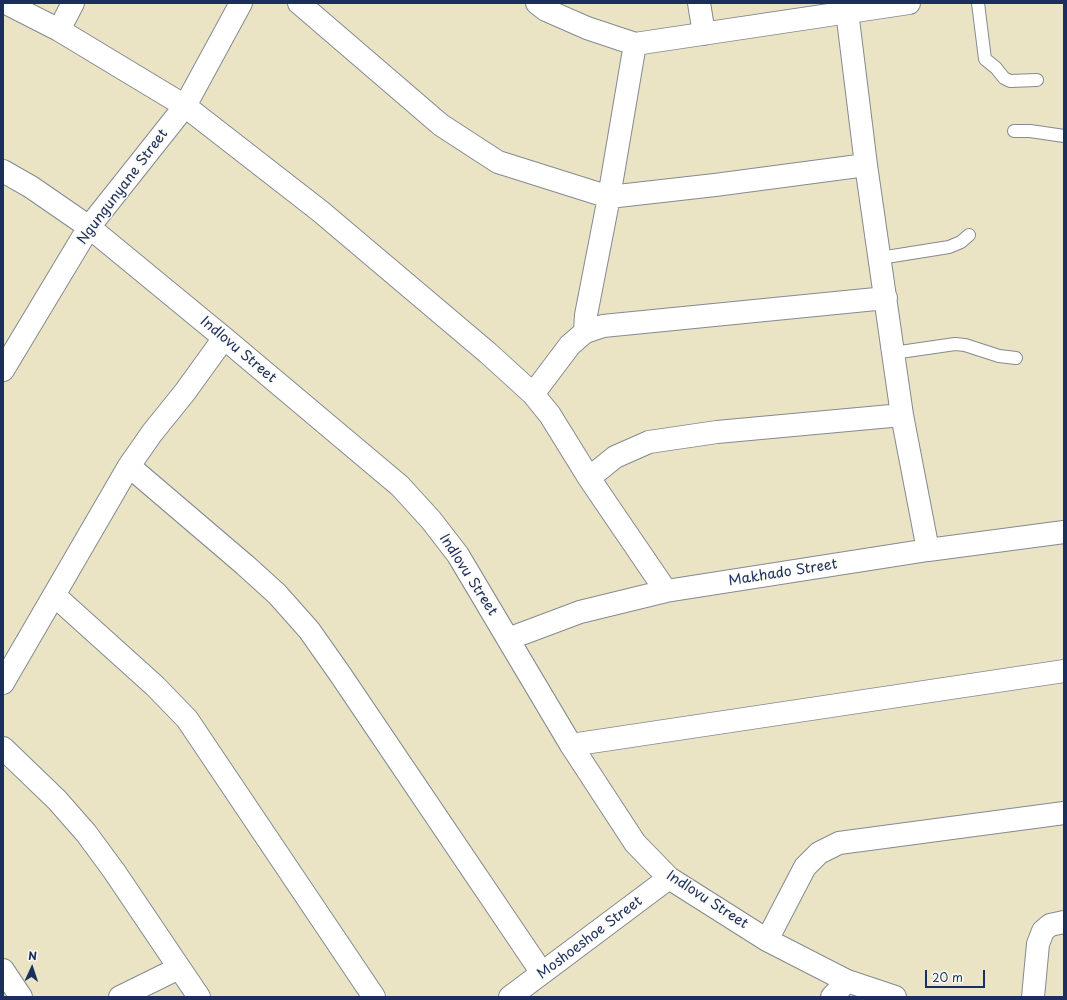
<!DOCTYPE html>
<html>
<head>
<meta charset="utf-8">
<style>
	body { margin:0 }
	#map { position:relative; width:1067px; height:1000px; overflow:hidden; background:#ebe4c4; font-family:"Playpen Sans",sans-serif }
	canvas { display:block }
	.frame { position:absolute; inset:0; border:4px solid #1b2f5e; pointer-events:none }
	.north { position:absolute; left:12px; top:948px; width:40px; height:40px; -webkit-text-stroke:3px #fdfcf7; paint-order:stroke; rotate:3deg; font-size:11px; font-weight:700; line-height:16px; text-align:center; color:#1b2f5e }
	.north::after { content:''; display:block; margin:auto; width:14px; height:18px; background:#1b2f5e; clip-path:polygon(50% 0,100% 100%,50% 72%,0 100%) }
	.scale { position:absolute; left:925px; top:970px; width:60px; height:18px; box-sizing:border-box; border:2px solid #1b2f5e; border-top:0; padding-left:5px; font-size:12px; line-height:14px; white-space:nowrap; color:#1b2f5e; -webkit-text-stroke:3px #fdfcf7; paint-order:stroke }
</style>
</head>
<body>
<div id="map">
<canvas width="1067" height="1000"></canvas>
<div class="frame"></div>
<div class="north">N</div>
<div class="scale">20 m</div>
</div>
<script>
const ctx = document.querySelector('canvas').getContext('2d');
ctx.lineJoin = 'round';
function poly(rows) {
  const path = new Path2D();
  for (const r of rows) {
    path.moveTo(r[0], r[1]);
    for (let i = 2; i < r.length; i += 2) path.lineTo(r[i], r[i + 1]);
  }
  return path;
}
function strokePath(path, color, width, dash) {
  ctx.strokeStyle = color;
  ctx.lineWidth = width;
  ctx.lineCap = dash ? 'butt' : 'round';
  ctx.setLineDash(dash || []);
  ctx.stroke(path);
}
function write(font, color, halo, rows, align = 'center') {
  ctx.font = font + ' "Playpen Sans",sans-serif';
  ctx.lineWidth = 3;
  ctx.setLineDash([]);
  ctx.textBaseline = 'middle';
  ctx.strokeStyle = halo;
  ctx.fillStyle = color;
  for (const [text, x, y, turn = 0] of rows) {
    ctx.save();
    ctx.translate(x, y);
    ctx.rotate((+turn || 0) * Math.PI / 180);
    ctx.textAlign = isNaN(turn) ? turn : align;
    if (halo) ctx.strokeText(text, 0, 0);
    ctx.fillText(text, 0, 0);
    ctx.restore();
  }
}
const service = poly([
	[978,3,985,59,996,68,1004,78,1010,81,1037,80],
	[1014,131,1030,131,1064,136],
	[880,258,949,247,961,242,969,235],
	[893,353,955,344,965,345,999,356,1016,358]
]);
const minor = poly([
	[6,3,59,30,185,106,320,211,488,353,533,394,550,415,589,478,666,591],
	[299,3,441,125,498,162,609,197,715,185,866,165],
	[537,3,546,10,587,28,635,44,909,3],
	[699,3,704,34],
	[846,3,866,165,902,415,928,550],
	[59,30,73,3],
	[3,171,31,187,89,227,224,338,400,486,431,520,458,555,571,745,635,843,669,878,767,940,847,981,895,997],
	[585,332,603,326,886,298],
	[3,370,89,227,185,106,241,3],
	[533,394,570,345,585,332,586,315,609,197,635,44],
	[129,466,245,565,277,594,309,630,340,674,542,973],
	[589,478,615,457,649,442,717,432,902,415],
	[54,595,155,686,187,719,374,997],
	[508,639,580,612,666,591,928,550,1064,532],
	[3,683,129,466,152,433,185,392,224,338],
	[571,745,1064,671],
	[3,748,57,800,86,833,114,871,199,997],
	[767,940,805,867,819,853,839,843,1064,813],
	[3,970,21,997],
	[120,997,179,968],
	[510,997,669,878],
	[832,997,847,981],
	[1033,997,1038,944,1043,931,1050,925,1064,922]
]);
strokePath(service, '#838a91', 14);
strokePath(minor, '#838a91', 24);
strokePath(service, '#fff', 12);
strokePath(minor, '#fff', 22);
write('14px', '#1b2f5e', '#fdfcf7', [
	["Ngungunyane Street",123,187,-53],
	["Indlovu Street",238,350,40],
	["Makhado Street",783,573,-9],
	["Indlovu Street",468,575,57],
	["Indlovu Street",707,900,33],
	["Moshoeshoe Street",590,938,-37]
]);
</script>
</body>
</html>
